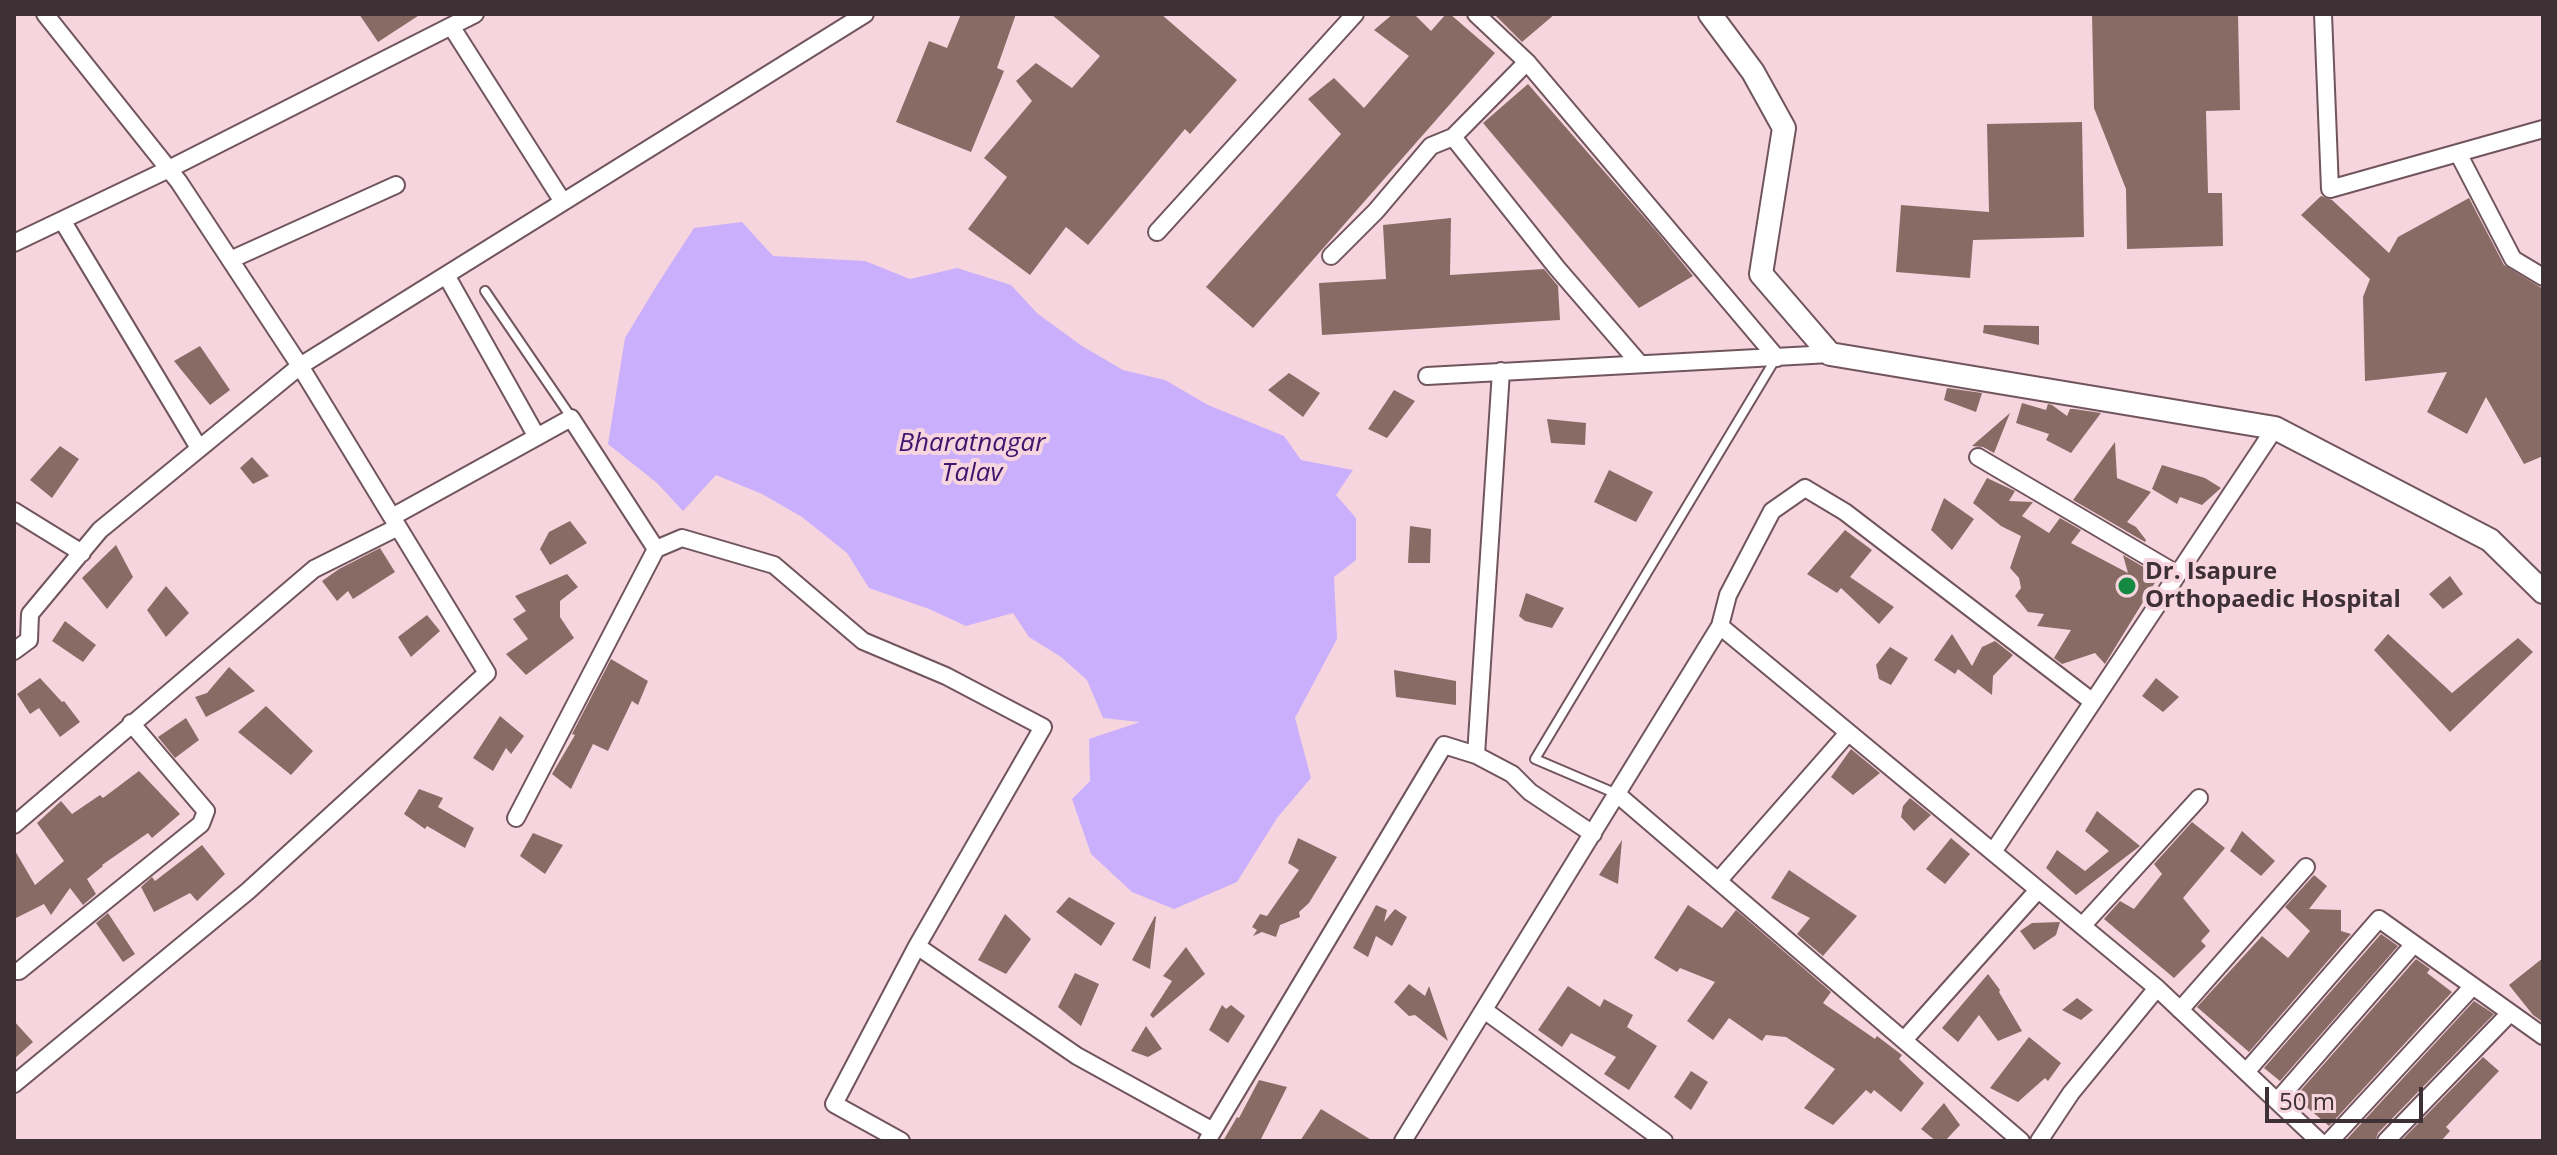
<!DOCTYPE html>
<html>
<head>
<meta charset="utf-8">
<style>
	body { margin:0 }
	#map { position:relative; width:2557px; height:1155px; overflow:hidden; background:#f7d5de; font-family:"Open Sans",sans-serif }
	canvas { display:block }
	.frame { position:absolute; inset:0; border:16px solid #3e3135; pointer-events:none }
	.scale { position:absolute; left:2265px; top:1087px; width:158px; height:36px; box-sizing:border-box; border:4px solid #3e3135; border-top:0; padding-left:10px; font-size:24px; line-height:28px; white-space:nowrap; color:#3e3135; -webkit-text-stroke:6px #f7d5de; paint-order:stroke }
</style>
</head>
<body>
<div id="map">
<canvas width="2557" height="1155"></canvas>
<div class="frame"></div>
<div class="scale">50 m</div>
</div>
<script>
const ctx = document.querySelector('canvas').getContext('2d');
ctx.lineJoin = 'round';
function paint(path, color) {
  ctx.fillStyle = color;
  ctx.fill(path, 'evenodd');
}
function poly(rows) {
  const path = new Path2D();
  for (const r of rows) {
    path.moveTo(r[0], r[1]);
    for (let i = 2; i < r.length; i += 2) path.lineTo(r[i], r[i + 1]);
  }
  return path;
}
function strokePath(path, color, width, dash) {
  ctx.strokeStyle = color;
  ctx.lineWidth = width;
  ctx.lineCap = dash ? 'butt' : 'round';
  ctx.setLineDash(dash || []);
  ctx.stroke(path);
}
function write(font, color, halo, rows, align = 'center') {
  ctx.font = font + ' "Open Sans",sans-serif';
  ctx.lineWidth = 8;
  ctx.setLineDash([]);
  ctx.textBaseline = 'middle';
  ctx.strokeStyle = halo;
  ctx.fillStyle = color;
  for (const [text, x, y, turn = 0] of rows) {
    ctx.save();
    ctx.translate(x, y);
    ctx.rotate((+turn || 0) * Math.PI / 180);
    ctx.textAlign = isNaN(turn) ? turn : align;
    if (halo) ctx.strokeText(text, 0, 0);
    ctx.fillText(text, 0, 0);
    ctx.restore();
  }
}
paint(poly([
	[742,222,773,256,865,261,910,279,957,268,1011,285,1038,314,1082,346,1123,370,1165,380,1208,405,1284,436,1301,460,1353,470,1336,495,1356,518,1356,560,1334,577,1337,639,1295,718,1311,778,1277,818,1237,882,1174,909,1132,892,1091,854,1072,799,1090,781,1089,739,1140,722,1103,718,1087,680,1061,657,1029,637,1013,613,966,626,929,609,869,588,847,553,802,517,762,494,716,475,683,511,657,483,608,444,625,338,657,285,694,228]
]), '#caaffc');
paint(poly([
	[359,14,421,14,378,42],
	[961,14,1016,14,997,68,1004,71,971,152,896,122,929,41,947,48],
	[1051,14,1161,14,1237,80,1190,134,1185,129,1088,245,1066,227,1030,275,968,229,1007,177,984,158,1032,101,1016,81,1036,63,1072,88,1100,56],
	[1393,14,1414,14,1431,31,1446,14,1450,14,1495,53,1253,328,1206,287,1341,134,1308,99,1334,78,1364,108,1409,56,1374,30],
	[1494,14,1555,14,1522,42],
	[2092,14,2238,14,2240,110,2206,111,2208,193,2222,193,2223,246,2127,249,2126,189,2094,108],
	[1528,84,1657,232,1693,276,1639,308,1483,123],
	[2082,122,2084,237,1973,240,1970,278,1896,272,1901,205,1989,212,1987,124],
	[2321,196,2332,200,2389,253,2398,237,2469,198,2504,265,2543,289,2543,456,2524,464,2486,397,2467,434,2427,412,2447,372,2365,381,2363,297,2370,279,2301,215],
	[1451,218,1450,275,1544,269,1558,286,1560,320,1322,335,1319,283,1386,279,1383,225],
	[1984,325,2039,326,2039,345,1983,333],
	[200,346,230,390,210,405,174,361],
	[1289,373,1320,393,1303,417,1268,390],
	[1947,388,1982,393,1976,412,1944,400],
	[1394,390,1415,401,1387,438,1368,429],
	[2022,403,2046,410,2048,404,2052,405,2067,416,2070,409,2074,409,2101,413,2071,453,2046,440,2049,434,2016,423],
	[2010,413,1994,453,1983,447,1972,446],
	[1547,419,1586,423,1585,445,1551,443],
	[2115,442,2117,478,2151,492,2127,522,2136,527,2146,540,2145,542,2073,500],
	[60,446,79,459,52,498,30,480],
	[252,457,269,476,253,484,240,468],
	[2162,465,2205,478,2221,488,2202,505,2180,497,2177,504,2152,489],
	[1609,470,1653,492,1636,522,1594,502],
	[1987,478,2015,491,2009,501,2033,502,2022,516,2049,533,2060,518,2081,530,2071,543,2128,573,2123,555,2159,576,2105,664,2095,653,2062,664,2054,658,2071,630,2037,626,2044,614,2028,612,2015,596,2021,588,2019,578,2010,568,2021,536,2001,526,1973,503],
	[1944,498,1974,519,1952,550,1931,530],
	[570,521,587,543,550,565,540,549,549,532],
	[1410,526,1431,529,1430,563,1408,563],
	[1845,530,1872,550,1850,577,1894,607,1879,624,1841,588,1837,593,1807,574],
	[116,545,133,577,107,609,82,578],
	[380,548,395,572,353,599,348,591,337,601,322,581,339,569],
	[567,574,578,587,560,601,560,617,574,638,526,675,506,654,528,639,513,619,526,611,515,596],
	[2450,576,2463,594,2443,609,2429,594],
	[166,586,189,613,166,637,147,610],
	[1526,593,1564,608,1552,628,1525,621,1519,616],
	[427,615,440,631,411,657,398,637],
	[65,621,96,645,83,662,52,641],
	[1952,634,1972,666,1982,647,1995,641,2013,655,1993,676,1992,695,1958,669,1955,674,1934,660],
	[2388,634,2452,693,2518,638,2533,652,2450,732,2374,650],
	[1890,647,1908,658,1891,685,1879,679,1876,665],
	[611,659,648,681,638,705,632,701,608,751,593,744,571,789,552,774,575,735,572,734],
	[229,667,255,691,206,717,195,697,207,693],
	[1394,670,1456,681,1456,705,1396,697],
	[40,678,62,702,64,701,80,722,60,737,39,708,30,714,17,694],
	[2156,678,2179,697,2163,712,2142,696],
	[266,706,313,751,291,775,238,732],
	[500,716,524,736,511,754,506,748,493,771,473,758],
	[186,718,199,740,175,758,158,737],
	[1851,749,1880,773,1853,795,1831,777],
	[139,771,180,814,152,838,148,833,102,865,103,866,87,879,96,894,83,905,70,888,51,915,44,904,14,919,14,849,35,885,64,861,37,823,61,801,72,814,100,795,103,798],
	[419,789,443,798,438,807,474,828,465,848,427,826,425,829,404,814],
	[1910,798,1931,815,1914,831,1901,817,1903,806],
	[2097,811,2140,846,2076,895,2046,868,2057,850,2085,871,2109,851,2085,831],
	[2192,822,2225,848,2183,898,2210,931,2201,941,2206,946,2174,978,2104,919,2120,901,2134,909,2162,874,2154,864],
	[2242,831,2275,861,2261,876,2230,851],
	[533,833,563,845,545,874,520,856],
	[1298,838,1337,857,1309,903,1299,912,1300,917,1280,925,1276,937,1262,932,1253,936,1257,930,1252,927,1260,914,1267,916,1299,870,1288,863],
	[1951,838,1970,854,1945,884,1926,869],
	[1622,840,1618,884,1599,875],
	[202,845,225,874,197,901,190,893,154,912,141,887,152,877,155,881],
	[1789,870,1857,916,1823,956,1797,934,1810,918,1771,898],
	[2314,875,2327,886,2309,909,2341,910,2341,931,2351,934,2249,1052,2197,1007,2262,936,2288,958,2310,931,2285,907],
	[1069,897,1115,923,1101,946,1056,912],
	[1376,905,1387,910,1384,922,1395,909,1407,917,1392,946,1376,936,1368,957,1353,948],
	[1688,905,1722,928,1736,910,1831,992,1823,1003,1875,1039,1877,1036,1902,1055,1899,1059,1924,1083,1901,1112,1874,1090,1871,1094,1866,1090,1833,1125,1804,1108,1835,1069,1786,1037,1766,1035,1762,1041,1729,1018,1713,1040,1687,1021,1715,982,1680,968,1677,972,1654,958],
	[108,913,135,954,123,962,96,923],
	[1005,914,1031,939,1006,974,978,960],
	[1155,916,1156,917,1150,969,1132,960],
	[2060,922,2056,935,2034,950,2020,931,2032,923],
	[2381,934,2398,946,2280,1081,2264,1068],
	[1186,947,1205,974,1153,1018,1150,1015,1172,981,1163,976],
	[2543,958,2543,1022,2533,1015,2509,985],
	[2416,959,2430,969,2427,973,2452,992,2329,1126,2295,1097],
	[1075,973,1099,984,1081,1026,1058,1007],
	[1988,974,2000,990,1999,992,2022,1031,1998,1041,1979,1015,1958,1042,1942,1028],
	[1409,984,1425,996,1429,986,1448,1041,1415,1015,1409,1016,1394,1002],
	[1568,986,1600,1007,1604,999,1633,1015,1627,1027,1657,1046,1629,1090,1604,1074,1616,1057,1571,1033,1562,1047,1538,1030],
	[2077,998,2093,1010,2081,1020,2062,1010],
	[2474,1001,2494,1014,2378,1133,2375,1141,2349,1141,2347,1139],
	[1222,1005,1226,1009,1231,1005,1245,1016,1228,1043,1209,1030],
	[14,1021,33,1042,14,1059],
	[1146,1026,1162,1049,1148,1057,1131,1051],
	[2029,1037,2061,1063,2048,1081,2045,1078,2018,1102,1990,1088],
	[2483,1057,2499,1071,2446,1127,2450,1131,2441,1141,2401,1141],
	[1691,1071,1708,1082,1691,1110,1674,1097],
	[1259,1080,1287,1087,1260,1141,1223,1141,1237,1117,1239,1118],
	[1944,1103,1960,1125,1945,1141,1936,1141,1921,1129],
	[1321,1109,1373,1141,1300,1141]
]), '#886b65');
const lane = poly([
	[485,291,571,417],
	[1617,794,1535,759,1776,358]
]);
const street = poly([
	[2323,14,2330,189,2543,129],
	[451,26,563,202],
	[1527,62,1777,358],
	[1453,137,1557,268,1640,364],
	[2458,153,2513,259,2543,277],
	[62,220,199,448],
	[1157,232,1355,14],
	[14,243,169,169,475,14],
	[1331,256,1376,211,1431,146,1453,137,1527,62,1476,14],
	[230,260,396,185],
	[446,275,537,437],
	[1427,376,1830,354],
	[1978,457,2177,574],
	[14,511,82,553],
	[392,517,571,418,656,549,516,818],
	[656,549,682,538,774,565,863,641,946,676,1043,727,917,946,834,1104,901,1141],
	[1720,626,2157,988,2071,1093,2039,1141],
	[14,651,29,640,30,614,100,530,300,366,865,14],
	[1476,755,1512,774,1530,792,1593,834],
	[1617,794,2021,1141],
	[14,825,314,569,398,527],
	[1993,852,2275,428],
	[1719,880,1848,733],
	[2082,926,2199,798],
	[917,946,1077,1056,1213,1131],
	[14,971,19,971,201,824,206,811,131,723],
	[2157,988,2319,1141],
	[1484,1010,1664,1141],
	[2180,1010,2306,867],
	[1904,1040,2038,890],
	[2246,1072,2379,919,2543,1036],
	[14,1084,248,891,487,673,300,366,179,182,45,14],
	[2277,1101,2414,944],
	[1207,1141,1444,745,1476,755,1501,371],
	[1403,1141,1720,626,1728,595,1772,511,1805,488,1845,512,2093,702],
	[2330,1141,2473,986],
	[2386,1141,2510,1013]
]);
const secondary = poly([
	[1710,14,1753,72,1784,128,1761,274,1830,354,2275,428,2490,540,2543,592]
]);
strokePath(lane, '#71555d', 12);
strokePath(street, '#71555d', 20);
strokePath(secondary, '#71555d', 26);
strokePath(lane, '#fff', 8);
strokePath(street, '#fff', 16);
strokePath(secondary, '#fff', 22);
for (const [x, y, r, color] of [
	[2127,586,10,"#158841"]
]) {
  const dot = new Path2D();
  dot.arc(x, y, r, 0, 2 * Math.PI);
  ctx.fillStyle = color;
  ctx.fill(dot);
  strokePath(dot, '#f7d5de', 3);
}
write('bold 24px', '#3e3135', '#f7d5de', [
	["Dr. Isapure",2145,572],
	["Orthopaedic Hospital",2145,600]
], 'left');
write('italic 26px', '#3e156c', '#f7d5de', [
	["Bharatnagar",972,444],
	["Talav",972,474]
]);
</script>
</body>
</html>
